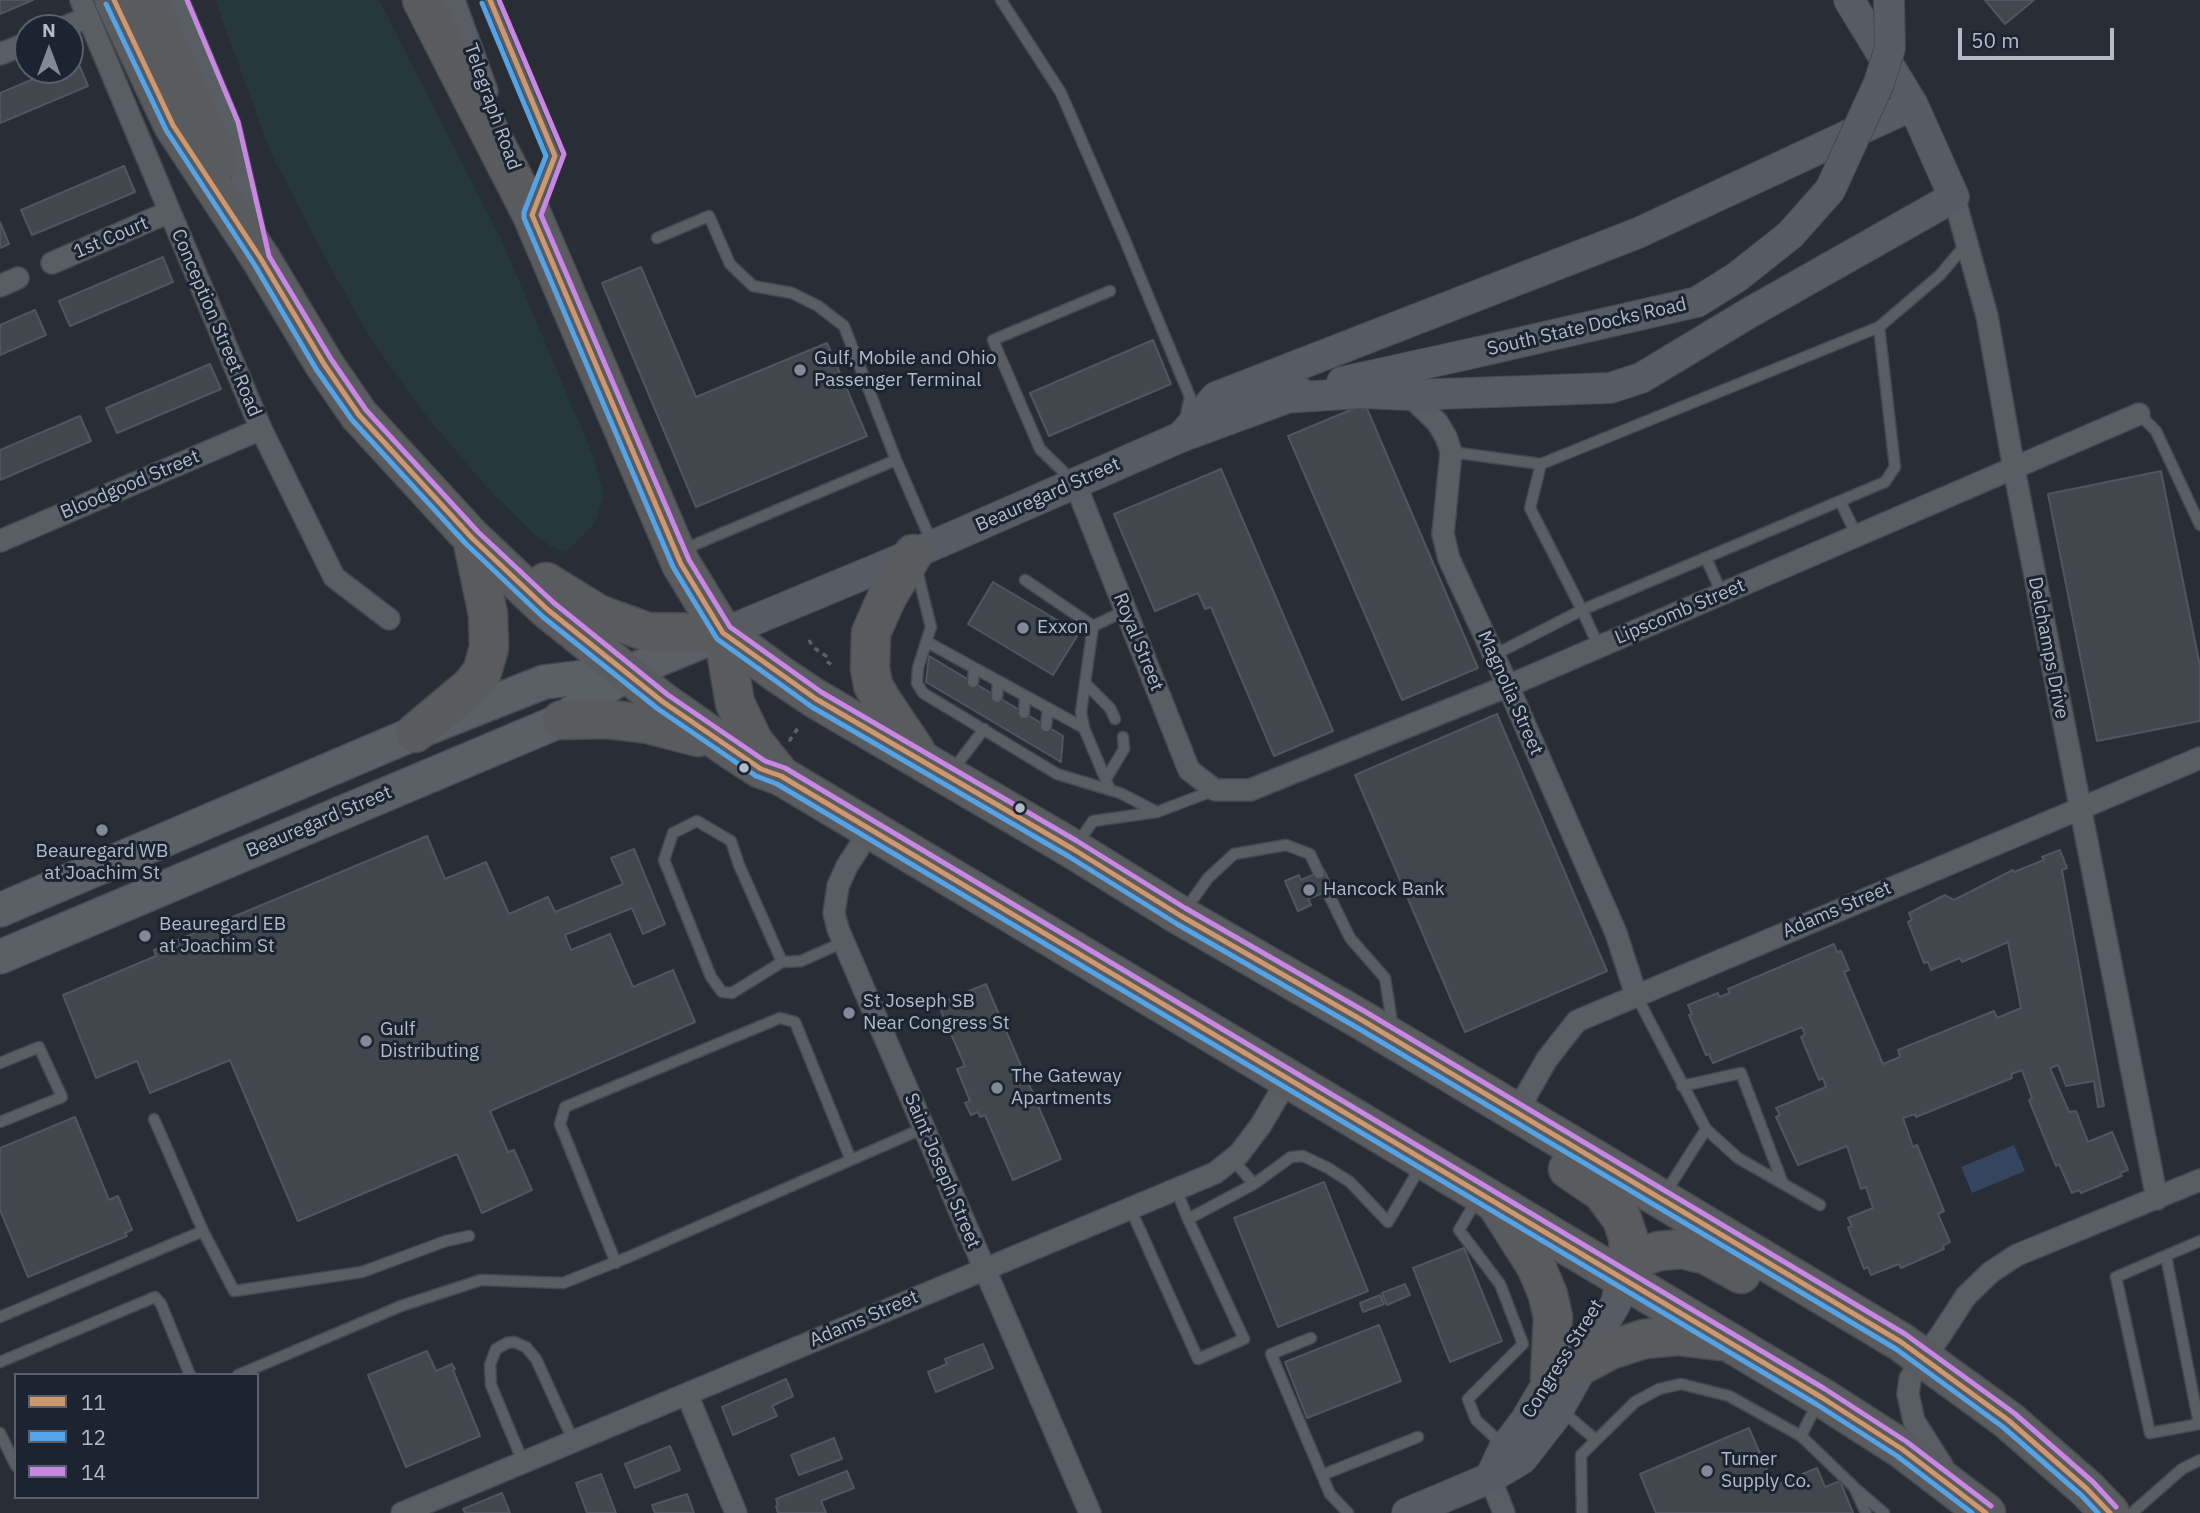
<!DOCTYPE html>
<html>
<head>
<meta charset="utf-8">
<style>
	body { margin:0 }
	#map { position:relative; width:2200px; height:1513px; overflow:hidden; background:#292e36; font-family:"IBM Plex Sans",sans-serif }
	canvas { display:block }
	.legend { position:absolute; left:14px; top:1373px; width:245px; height:126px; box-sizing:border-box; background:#1c2431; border:2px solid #58606d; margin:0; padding:9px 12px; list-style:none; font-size:21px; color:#b3bac8 }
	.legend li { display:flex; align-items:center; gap:14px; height:35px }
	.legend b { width:35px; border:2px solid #58606d }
	.north { position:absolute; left:14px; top:14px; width:70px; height:70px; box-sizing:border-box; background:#1c2431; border:2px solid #58606d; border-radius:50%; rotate:0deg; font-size:19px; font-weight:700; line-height:28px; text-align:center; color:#b3bac8 }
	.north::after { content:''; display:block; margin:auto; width:24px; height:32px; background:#838995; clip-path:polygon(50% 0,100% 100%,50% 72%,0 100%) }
	.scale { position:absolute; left:1958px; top:28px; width:156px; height:32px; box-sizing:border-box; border:4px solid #b3bac8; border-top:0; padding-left:9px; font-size:21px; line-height:24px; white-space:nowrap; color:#b3bac8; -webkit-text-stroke:5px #1c2431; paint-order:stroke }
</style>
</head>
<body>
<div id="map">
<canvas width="2200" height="1513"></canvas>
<ul class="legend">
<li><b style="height:9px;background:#cd976f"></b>11</li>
<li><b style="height:9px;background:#53a3e8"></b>12</li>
<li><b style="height:9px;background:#c787e3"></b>14</li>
</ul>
<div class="north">N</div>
<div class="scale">50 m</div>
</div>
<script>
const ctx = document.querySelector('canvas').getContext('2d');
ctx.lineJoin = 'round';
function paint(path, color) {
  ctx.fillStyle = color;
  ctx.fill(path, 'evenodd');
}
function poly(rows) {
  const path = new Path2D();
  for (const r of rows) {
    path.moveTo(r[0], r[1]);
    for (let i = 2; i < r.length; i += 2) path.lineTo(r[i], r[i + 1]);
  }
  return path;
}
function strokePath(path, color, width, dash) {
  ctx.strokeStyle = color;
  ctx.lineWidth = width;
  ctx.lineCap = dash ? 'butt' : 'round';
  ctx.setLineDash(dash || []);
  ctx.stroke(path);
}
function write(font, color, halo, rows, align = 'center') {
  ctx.font = font + ' "IBM Plex Sans",sans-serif';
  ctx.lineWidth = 6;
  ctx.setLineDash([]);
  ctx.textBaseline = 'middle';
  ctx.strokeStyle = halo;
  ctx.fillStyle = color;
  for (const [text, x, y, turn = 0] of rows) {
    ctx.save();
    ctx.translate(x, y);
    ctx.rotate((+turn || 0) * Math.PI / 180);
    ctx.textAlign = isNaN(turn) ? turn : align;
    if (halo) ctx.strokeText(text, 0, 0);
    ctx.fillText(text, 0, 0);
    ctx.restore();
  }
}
paint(poly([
	[215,0,379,0,503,243,594,458,604,496,594,524,566,552,550,546,535,535,493,494,431,422,373,343,327,261,270,151]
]), '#26383c');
paint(poly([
	[2014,1145,2025,1171,1972,1193,1961,1167]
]), '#36455f');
const building = poly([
	[0,0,33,0,0,14,0,0],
	[1985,0,2034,0,2005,24,1985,0],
	[77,60,88,86,0,123,0,93,55,70,70,70,70,63,77,60],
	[124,166,135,192,32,235,21,210,124,166],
	[0,222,9,244,0,248,0,222],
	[163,257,173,282,70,326,59,301,163,257],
	[641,267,696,397,827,343,867,436,696,507,602,283,641,267],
	[35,310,46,335,0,355,0,325,35,310],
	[1153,340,1171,384,1049,436,1030,393,1153,340],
	[210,364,221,389,117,433,106,408,210,364],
	[1365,404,1478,668,1402,700,1288,436,1365,404],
	[80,416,91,441,0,480,0,450,80,416],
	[1221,469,1333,731,1274,756,1211,607,1205,609,1198,593,1155,611,1114,514,1221,469],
	[2161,471,2200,666,2200,721,2097,741,2048,494,2161,471],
	[993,582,1079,633,1053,675,968,624,993,582],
	[929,656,1063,736,1061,762,926,682,929,656],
	[1497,714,1607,971,1465,1032,1355,775,1497,714],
	[427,836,445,879,486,862,509,914,548,897,555,912,623,884,611,858,634,849,665,924,643,934,632,908,565,935,571,950,610,934,633,987,673,970,695,1022,490,1111,508,1152,514,1150,532,1190,482,1213,457,1154,298,1221,230,1060,150,1093,137,1061,96,1078,63,995,156,956,154,950,427,836],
	[2060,850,2067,868,2062,870,2104,1106,2098,1107,2094,1081,2066,1086,2058,1065,2050,1068,2069,1112,2076,1111,2088,1142,2112,1132,2128,1170,2120,1173,2122,1176,2081,1193,2079,1190,2072,1193,2059,1164,2056,1166,2029,1100,2032,1098,2022,1070,2011,1074,2012,1078,1916,1117,1915,1114,1903,1118,1913,1147,1917,1145,1944,1211,1938,1214,1950,1242,1943,1246,1944,1249,1901,1268,1899,1264,1871,1275,1868,1267,1864,1269,1848,1228,1852,1226,1848,1218,1873,1208,1866,1187,1861,1189,1847,1146,1798,1165,1776,1117,1780,1115,1776,1108,1826,1087,1823,1078,1819,1080,1801,1037,1805,1034,1802,1027,1713,1063,1709,1054,1706,1055,1689,1015,1692,1014,1688,1005,1718,993,1719,997,1730,993,1728,989,1834,944,1837,952,1841,951,1849,970,1844,972,1883,1064,1900,1057,1898,1050,1994,1011,1997,1018,2021,1008,2008,942,1962,962,1960,958,1931,970,1928,962,1924,963,1908,922,1912,920,1909,913,1945,895,1954,900,2013,870,2014,872,2044,860,2042,857,2060,850],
	[1324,870,1333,889,1308,899,1311,905,1298,911,1285,881,1299,875,1301,880,1324,870],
	[986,984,1061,1159,1013,1180,985,1115,980,1117,978,1112,971,1115,965,1103,970,1101,957,1069,965,1066,938,1004,986,984],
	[75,1117,109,1200,118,1196,132,1230,125,1233,127,1236,28,1277,0,1210,0,1148,75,1117],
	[1324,1182,1368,1291,1278,1327,1234,1218,1324,1182],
	[1464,1248,1502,1341,1450,1362,1413,1268,1464,1248],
	[1405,1284,1410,1295,1387,1305,1382,1293,1405,1284],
	[1380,1295,1384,1304,1363,1312,1360,1303,1380,1295],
	[1379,1325,1401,1381,1307,1418,1285,1362,1379,1325],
	[983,1344,993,1368,936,1392,928,1372,947,1364,945,1359,983,1344],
	[427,1351,436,1371,452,1364,455,1369,453,1370,480,1436,406,1467,368,1375,427,1351],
	[786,1379,793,1396,772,1406,777,1416,733,1435,722,1407,786,1379],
	[1749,1428,1774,1486,1817,1468,1825,1487,1840,1481,1853,1513,1656,1513,1640,1474,1749,1428],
	[834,1438,842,1459,799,1475,791,1455,834,1438],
	[670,1446,680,1470,635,1488,625,1464,670,1446],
	[847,1471,854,1488,821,1501,826,1513,778,1513,776,1506,778,1505,776,1499,847,1471],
	[601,1474,616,1513,587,1513,576,1483,601,1474],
	[502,1493,510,1513,465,1513,463,1509,502,1493],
	[687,1494,694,1513,655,1513,652,1505,687,1494]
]);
paint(building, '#42464d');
strokePath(building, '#51565e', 2);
const lane = poly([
	[490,0,555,156,536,203],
	[1001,0,1061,93,1124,238,1190,397,1185,420],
	[657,238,709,216,730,264,753,286,792,293,818,306,844,326,896,460,932,543],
	[2139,414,2156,431,2200,525],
	[1451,452,1541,464,1879,327,1940,275,1967,243],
	[1541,464,1530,508,1582,610,1885,482,1895,467,1879,327],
	[1073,481,1040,449,993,340,1110,291],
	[1840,501,1857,536],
	[682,550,896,460],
	[1706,558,1722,594],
	[916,567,931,627,918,668,917,683,923,693,1057,774,1120,793,1157,812],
	[1025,580,1093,626],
	[927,642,1084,728],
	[1494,655,1582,610,1599,647],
	[973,682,974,668],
	[1086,684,1110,708,1115,719],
	[997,697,998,681],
	[1024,713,1025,696],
	[1046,726,1048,709],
	[952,771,984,729],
	[1106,779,1124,749,1123,737],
	[1110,790,1084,728,1081,712,1093,626,1125,611],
	[1077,844,1093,821,1157,812,1215,790],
	[1327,891,1350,938,1385,978,1393,1029],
	[1184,912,1208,878,1234,854,1286,845,1310,854,1319,873],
	[782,962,739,865,731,841,697,821,673,833,664,860,711,977,722,992,732,993,782,962,801,961,844,942],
	[1636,995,1706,1129,1738,1158,1820,1205],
	[0,1063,39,1047,62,1097,0,1122],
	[1682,1086,1741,1073,1783,1184],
	[154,1119,203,1231],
	[1233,1160,1254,1184],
	[1176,1189,1188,1219,1254,1184,1291,1157,1303,1156,1328,1168,1350,1182,1388,1222,1421,1166],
	[1664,1195,1706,1129],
	[1478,1198,1459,1230,1500,1284,1523,1344,1468,1399,1476,1420,1503,1445],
	[1130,1208,1198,1359,1244,1339,1188,1219],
	[2200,1241,2116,1277,2150,1433,2200,1424],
	[2166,1256,2199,1424],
	[616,1263,560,1124,565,1107,780,1018,795,1022,851,1160],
	[0,1317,203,1231,234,1291,362,1272,446,1241,469,1236],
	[1311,1338,1271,1354,1330,1494,1348,1513],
	[0,1362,155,1297,161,1304,190,1375],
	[238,1375,401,1306,481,1280,563,1283,631,1256,924,1128],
	[1561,1410,1596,1440],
	[0,1433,16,1466],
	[1801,1436,1817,1404],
	[523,1462,491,1385,490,1365,496,1349,507,1343,514,1342,526,1347,536,1359,574,1442],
	[1322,1475,1418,1437],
	[1856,1489,1884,1513],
	[1582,1513,1581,1455,1635,1402,1659,1389,1681,1384,1729,1396,1801,1436,1854,1487,1866,1513],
	[2132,1513,2182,1469,2200,1460]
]);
const street = poly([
	[81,0,261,429,334,577,389,619],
	[178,0,230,125,255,233],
	[454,0,487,91],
	[63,28,88,17],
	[0,54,28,43],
	[1954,197,1987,316,2014,469,2157,1199],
	[52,263,169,212],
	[0,286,18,278],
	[1409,395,1437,422,1446,437,1451,452,1443,534,1449,559,1508,686,1616,933,1636,995],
	[1075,483,1189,770,1215,790,1250,790,1508,686,2139,414],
	[0,541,261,429],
	[871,829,847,866,838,886,834,913,838,929,1090,1513],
	[1516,1113,1547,1059,1577,1021,2200,758],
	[687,1394,736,1513],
	[1943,1467,1914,1421,1908,1394,1910,1379,1916,1369,1942,1333,1966,1296,1991,1272,2017,1255,2200,1180],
	[1490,1478,1504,1513],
	[402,1513,1215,1173,1239,1154,1261,1125,1288,1079]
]);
const secondary = poly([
	[1342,382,1478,352],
	[1283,398,1362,393,1409,395,1610,388,1641,378,1749,313,1954,197,1913,105,1849,0],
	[1181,437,1216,397,1638,233,1913,105],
	[723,633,913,554,1181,437,1301,393],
	[1490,1478,1503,1450,1525,1421,1560,1362],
	[1407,1513,1490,1478,1522,1459,1554,1418,1584,1364,1589,1349,1616,1303,1622,1276]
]);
const primary = poly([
	[0,910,415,733,544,682,626,672],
	[0,957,562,720,628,672,718,635]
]);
const highway = poly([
	[114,0,173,125,261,259,324,364,359,415,472,538,548,610,663,702,733,751,761,769,781,776,1821,1397,1902,1449,1986,1513],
	[148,0,219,162],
	[422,0,532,215,681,564,723,633,777,673,816,699,1073,849,1181,916,1360,1019,1901,1342,2008,1420,2087,1489,2110,1513],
	[913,554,887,597,871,633,870,668,873,685,882,701,915,750],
	[546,582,598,614,647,632,723,633],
	[723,633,735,703,753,741,777,771],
	[562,720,606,719,648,724,698,737],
	[415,733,471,686,482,672,489,648,488,614,472,538],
	[1568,1169,1602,1192,1622,1219,1628,1237,1629,1251,1622,1276],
	[1499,1208,1536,1266,1548,1295,1553,1317,1550,1379],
	[1622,1276,1632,1263,1641,1257,1659,1251,1682,1249,1707,1255,1741,1274],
	[1584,1364,1610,1350,1644,1339,1677,1336,1720,1341]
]);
strokePath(lane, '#45494f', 13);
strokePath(street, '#45494f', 24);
strokePath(secondary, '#45494f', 32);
strokePath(primary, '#474b53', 36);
strokePath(highway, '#464a51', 41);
strokePath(poly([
	[809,640,813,647,826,656,826,661,835,667],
	[789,739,790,740,798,728]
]), '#5c6168', 3.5, [5, 5]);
strokePath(lane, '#595d64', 10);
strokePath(street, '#595d64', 21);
strokePath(secondary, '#575b63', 30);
strokePath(primary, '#5b5f66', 33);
strokePath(highway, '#595b5e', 38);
const secondaryBridge = poly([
	[1478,352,1697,302,1737,277,1790,235,1830,190,1879,83,1890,48,1889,0]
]);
strokePath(secondaryBridge, '#45494f', 32, []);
strokePath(secondaryBridge, '#575b63', 30);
strokePath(poly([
	[114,0,173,125,261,259,324,364,359,415,472,538,548,610,663,702,761,769,781,776,1821,1397,1902,1449,1986,1513],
	[490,0,555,156,532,215,681,564,723,633,816,699,1073,849,1181,916,1360,1019,1901,1342,2008,1420,2087,1489,2110,1513]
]), '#cd976f', 5);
strokePath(poly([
	[482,3,546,156,524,212,524,218,673,567,717,639,812,707,1068,856,1177,924,1356,1027,1896,1349,2003,1427,2081,1495,2098,1513],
	[106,4,166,130,254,264,316,369,352,420,466,544,543,617,658,709,756,776,777,784,1816,1404,1897,1456,1972,1513]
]), '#53a3e8', 5);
strokePath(poly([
	[187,0,238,122,269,256,331,359,366,410,478,532,554,603,668,695,765,761,785,768,1825,1389,1907,1442,1991,1506],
	[499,0,564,154,541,215,689,560,730,627,821,692,1077,841,1185,908,1364,1011,1905,1334,2014,1413,2093,1482,2116,1507]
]), '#c787e3', 5);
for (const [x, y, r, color] of [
	[800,370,7,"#838995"],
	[1023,628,7,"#838995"],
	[744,768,6,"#b3bac8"],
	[1020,808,6,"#b3bac8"],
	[102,830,7,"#838995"],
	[1309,890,7,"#838995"],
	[145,936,7,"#838995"],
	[849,1013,7,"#838995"],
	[366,1041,7,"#838995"],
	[997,1088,7,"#838995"],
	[1707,1471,7,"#838995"]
]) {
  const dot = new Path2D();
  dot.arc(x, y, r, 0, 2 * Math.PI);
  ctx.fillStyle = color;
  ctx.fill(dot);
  strokePath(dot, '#1c2431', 2.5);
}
write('19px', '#b3bac8', '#1c2431', [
	["Telegraph Road",492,107,70],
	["1st Court",111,238,-23],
	["Conception Street Road",216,323,67],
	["South State Docks Road",1587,327,-13],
	["Bloodgood Street",130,485,-23],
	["Beauregard Street",1048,495,-24],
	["Lipscomb Street",1680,612,-23],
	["Royal Street",1138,642,68],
	["Delchamps Drive",2048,648,79],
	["Magnolia Street",1510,693,66],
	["Beauregard Street",319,822,-23],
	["Adams Street",1837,910,-23],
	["Saint Joseph Street",942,1171,67],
	["Adams Street",864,1319,-23],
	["Congress Street",1563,1359,-58]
]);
write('19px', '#b3bac8', '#1c2431', [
	["Gulf, Mobile and Ohio",814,359],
	["Passenger Terminal",814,381],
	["Exxon",1037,628],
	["Beauregard WB",102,852,"center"],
	["at Joachim St",102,874,"center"],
	["Hancock Bank",1323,890],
	["Beauregard EB",159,925],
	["at Joachim St",159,947],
	["St Joseph SB",863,1002],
	["Near Congress St",863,1024],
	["Gulf",380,1030],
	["Distributing",380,1052],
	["The Gateway",1011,1077],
	["Apartments",1011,1099],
	["Turner",1721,1460],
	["Supply Co.",1721,1482]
], 'left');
</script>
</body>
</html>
